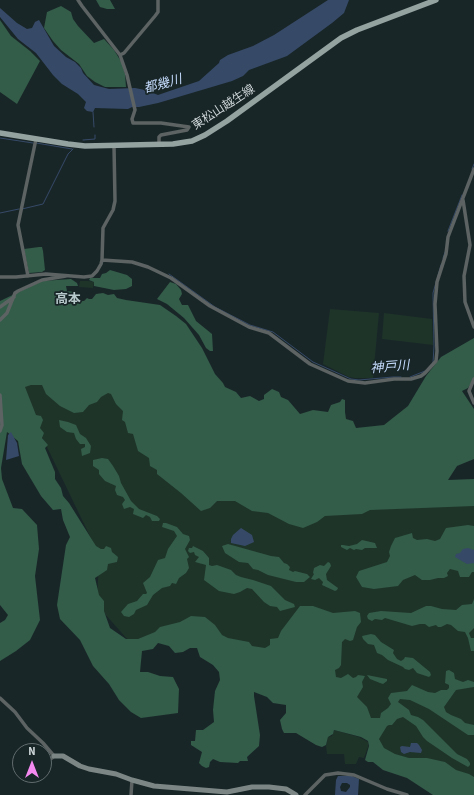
<!DOCTYPE html>
<html>
<head>
<meta charset="utf-8">
<style>
	body { margin:0 }
	#map { position:relative; width:474px; height:795px; overflow:hidden; background:#192628; font-family:"Source Sans 3",sans-serif }
	canvas { display:block }
	.north { position:absolute; left:12px; top:743px; width:40px; height:40px; box-sizing:border-box; background:#192628; border:1px solid #616c6e; border-radius:50%; rotate:0deg; font-size:11px; font-weight:700; line-height:16px; text-align:center; color:#cdd5d7 }
	.north::after { content:''; display:block; margin:auto; width:14px; height:18px; background:#f489f0; clip-path:polygon(50% 0,100% 100%,50% 72%,0 100%) }
</style>
</head>
<body>
<div id="map">
<canvas width="474" height="795"></canvas>
<div class="north">N</div>
</div>
<script>
const ctx = document.querySelector('canvas').getContext('2d');
ctx.lineJoin = 'round';
function paint(path, color) {
  ctx.fillStyle = color;
  ctx.fill(path, 'evenodd');
}
function poly(rows) {
  const path = new Path2D();
  for (const r of rows) {
    path.moveTo(r[0], r[1]);
    for (let i = 2; i < r.length; i += 2) path.lineTo(r[i], r[i + 1]);
  }
  return path;
}
function strokePath(path, color, width, dash) {
  ctx.strokeStyle = color;
  ctx.lineWidth = width;
  ctx.lineCap = dash ? 'butt' : 'round';
  ctx.setLineDash(dash || []);
  ctx.stroke(path);
}
function write(font, color, halo, rows, align = 'center') {
  ctx.font = font + ' "Source Sans 3","Noto Sans JP",sans-serif';
  ctx.lineWidth = 3.5;
  ctx.setLineDash([]);
  ctx.textBaseline = 'middle';
  ctx.strokeStyle = halo;
  ctx.fillStyle = color;
  for (const [text, x, y, turn = 0] of rows) {
    ctx.save();
    ctx.translate(x, y);
    ctx.rotate((+turn || 0) * Math.PI / 180);
    ctx.textAlign = isNaN(turn) ? turn : align;
    if (halo) ctx.strokeText(text, 0, 0);
    ctx.fillText(text, 0, 0);
    ctx.restore();
  }
}
paint(poly([
	[80,281,89,281,94,282,93,288,79,287],
	[330,309,379,313,373,378,355,378,349,377,323,364],
	[384,313,432,319,433,345,382,339],
	[35,376,109,384,474,502,474,795,404,768,264,651,128,640,97,605,99,555,20,391],
	[334,730,359,737,368,742,368,747,364,758,359,757,356,764,345,764,344,754,327,754,326,746,328,737,332,736]
]), '#1e3429');
paint(poly([
	[96,0,110,0,115,9,107,9,100,7],
	[61,6,71,12,73,19,78,26,94,43,104,39,114,50,122,63,125,74,126,87,105,87,95,82,87,76,79,64,61,50,53,41,44,28,47,12],
	[0,20,11,36,30,51,40,61,17,104,0,92],
	[39,247,42,247,43,251,45,270,42,272,29,273,24,249],
	[110,270,127,275,132,279,132,286,126,289,114,290,94,286,94,282,89,280,90,278,100,278,102,274,106,273],
	[71,279,77,283,78,286,66,286,67,291,74,292,81,301,84,301,87,298,89,299,92,299,96,294,103,293,108,295,114,294,117,298,126,300,160,305,176,316,186,324,202,348,215,374,223,383,225,387,236,392,241,398,250,396,259,401,264,399,264,395,272,389,279,392,281,397,288,400,300,414,313,410,328,412,331,405,340,402,342,399,345,400,345,412,346,419,353,421,356,428,384,425,408,406,426,376,441,357,474,338,474,378,468,388,462,391,474,409,474,459,457,466,448,480,474,479,474,506,370,510,362,514,325,516,317,522,303,528,289,524,268,513,252,511,235,501,217,501,210,508,201,511,181,493,157,474,157,470,150,466,149,458,138,451,133,434,128,433,125,422,122,420,123,411,116,404,111,394,108,393,101,397,97,402,89,405,83,412,74,413,60,406,46,394,42,385,31,385,25,387,36,415,41,416,43,420,40,428,44,433,42,438,48,445,45,448,55,472,55,479,61,488,63,496,69,503,96,546,101,549,104,549,106,546,111,548,112,552,118,557,117,562,108,564,107,570,95,578,99,595,104,601,104,611,110,628,126,639,138,639,155,632,160,627,180,622,191,616,205,617,215,625,222,635,228,638,249,642,252,646,265,648,270,645,270,639,278,638,281,631,300,606,313,606,333,613,355,611,360,613,361,622,357,627,353,640,350,641,345,639,342,642,341,665,339,668,335,670,336,677,341,678,348,674,353,678,356,677,358,675,365,676,362,682,363,687,357,697,367,707,371,718,380,718,381,713,388,708,391,704,388,698,391,693,407,691,412,685,428,692,435,693,441,690,447,690,449,688,449,685,445,683,446,671,449,670,454,673,455,679,463,682,468,680,474,682,474,687,456,690,444,707,446,712,451,715,461,719,465,723,474,725,474,735,468,735,429,709,410,700,400,699,398,702,409,710,411,715,418,717,423,720,457,754,467,759,470,763,470,765,468,767,452,758,427,741,423,737,416,726,403,717,397,719,392,725,389,725,387,726,379,739,384,748,395,754,409,758,427,758,445,762,456,770,469,774,474,777,474,795,433,795,407,778,383,770,373,762,368,762,365,760,369,746,368,741,361,737,334,730,333,734,328,737,326,745,322,747,316,745,296,733,284,733,282,729,280,720,286,713,286,705,273,703,267,697,254,692,254,696,260,735,259,746,247,757,248,761,240,761,238,763,220,762,213,759,210,762,209,767,206,768,202,766,199,763,202,752,191,745,191,741,195,741,196,730,203,730,214,722,213,710,215,691,220,680,219,672,213,665,200,657,197,648,190,648,183,652,175,653,169,646,158,643,153,649,142,651,140,672,148,672,160,676,173,677,179,689,178,713,141,718,131,712,119,700,109,684,93,666,80,640,60,619,57,605,66,545,70,537,63,520,61,509,53,510,41,496,22,464,18,441,7,432,1,468,2,479,13,508,22,509,37,525,39,549,35,576,40,620,30,640,16,651,0,661,0,623,5,620,8,615,0,605,0,301,42,281],
	[170,282,176,284,181,290,182,294,179,299,182,305,188,305,196,321,212,334,213,351,210,351,206,348,199,335,184,318,167,304,157,299],
	[59,420,68,422,76,425,80,434,86,438,91,446,90,453,82,456,81,449,85,447,85,444,80,444,76,439,74,433,67,432,60,427],
	[102,458,108,459,113,466,119,476,121,483,131,501,139,509,157,516,160,519,159,521,152,521,150,517,146,515,143,518,133,514,134,509,130,507,124,509,122,504,125,500,123,497,117,495,115,490,116,486,105,481,99,474,99,470,93,466,93,460],
	[163,523,166,523,177,527,183,534,189,536,190,540,185,549,189,557,187,559,189,568,186,573,179,578,176,584,172,583,170,586,162,588,153,595,147,605,136,610,134,614,129,617,124,616,121,612,128,604,137,601,143,594,146,594,147,593,143,583,150,577,158,560,165,558,168,549,177,536,174,531,162,527],
	[468,525,474,526,474,572,472,572,469,577,460,577,458,571,450,569,447,573,448,576,444,578,438,578,430,580,422,580,415,575,403,580,398,586,374,589,362,587,356,577,359,571,387,562,390,556,389,552,391,546,395,538,412,533,413,538,417,540,427,539,435,541,440,539,446,528],
	[362,540,375,543,377,548,365,548,362,550,356,549,354,550,350,548,347,550,341,547,341,545,343,545,349,546,357,544],
	[228,544,271,556,279,557,284,563,287,564,290,567,289,570,293,572,295,571,307,574,310,577,304,582,296,582,268,575,258,570,253,569,248,563,239,562,225,553,222,546],
	[193,546,203,551,209,558,209,565,212,566,217,565,231,570,236,575,241,577,253,580,271,586,285,600,294,604,295,607,280,611,277,607,270,606,264,602,252,589,247,588,240,592,234,594,219,591,204,580,206,565,195,562,199,557,195,555,194,552,190,553,188,551,189,548,192,548],
	[328,562,330,563,331,566,326,574,327,580,338,588,337,590,335,591,322,585,323,582,319,578,315,580,311,579,314,574,313,573,314,568,320,565,324,566],
	[474,599,474,628,469,633,471,638,474,638,474,651,471,651,468,638,465,632,458,631,451,625,447,624,441,627,438,627,436,625,429,627,425,624,420,624,412,626,385,618,382,620,375,619,372,621,368,619,367,616,369,613,381,611,411,613,426,606,431,606,442,609,456,610,462,605,472,604],
	[371,634,375,635,381,642,394,650,393,653,397,659,401,661,404,659,405,657,413,658,430,672,431,675,429,677,417,673,413,668,409,670,405,669,403,667,388,660,382,655,377,653,374,645,368,644,363,639,362,636],
	[367,675,387,679,387,681,383,684,380,683,370,679]
]), '#335c49');
paint(poly([
	[328,0,349,0,344,13,332,23,287,56,249,70,243,76,232,81,158,103,139,107,132,107,128,109,95,108,93,112,87,111,84,108,86,102,78,94,62,84,53,75,36,53,18,39,0,17,0,8,17,23,27,29,32,28,35,22,39,20,54,46,66,57,75,62,81,68,83,73,94,85,109,89,135,88,145,90,158,95,199,81,219,63,220,60,228,55,253,46,274,35],
	[11,432,17,443,19,456,6,460,8,435],
	[241,528,252,535,254,542,245,546,231,543,231,539,233,535],
	[468,548,474,550,474,563,467,564,455,557,456,554,460,553,463,549],
	[411,743,417,743,419,745,422,750,421,753,410,752,404,754,401,752,400,747,402,746,410,747],
	[338,776,352,776,359,779,358,795,335,795,336,780],
	[342,783,347,783,350,785,350,787,346,792,341,791,340,787]
]), '#364a68');
strokePath(poly([
	[93,112,94,127],
	[0,138,33,143],
	[83,140,95,139,95,135],
	[36,143,72,149],
	[472,169,474,164],
	[22,209,43,204,68,154,73,149],
	[0,213,19,209],
	[448,231,462,195],
	[443,258,445,252],
	[169,274,215,307,250,325,273,332,313,362,351,379,359,380,393,377,401,377],
	[433,363,434,346,433,293,441,265],
	[410,377,425,371]
]), '#364a68', 1);
strokePath(poly([
	[78,0,82,6,120,55,127,75,135,110,132,119,133,123,161,123,189,127,187,130,161,135,159,137,159,144],
	[120,55,124,53,155,16,158,12,158,0],
	[463,200,470,245,464,276,465,302,474,327],
	[102,260,132,262,148,267,171,278,210,306,249,327,269,333,310,364,348,381,365,383,394,379,411,379,421,376,425,373,436,361,437,351,435,304,437,282,446,254,448,237,474,169],
	[28,276,18,225,36,139],
	[0,277,16,277,46,274,84,277,92,276,97,271,101,264,102,260,103,228,113,210,115,201,114,146],
	[0,307,14,297],
	[0,320,7,313,15,293,18,291,42,280,66,276],
	[474,379,469,391,474,403],
	[0,395,2,425,0,431],
	[0,698,15,712,27,728,43,743,54,756,52,758,44,760],
	[131,795,132,780],
	[305,795,325,775,338,773,354,775,387,789,407,795]
]), '#5c6362', 3.5);
strokePath(poly([
	[54,756,63,756,80,766,89,769,116,774,132,780,154,786,227,792,252,787,269,787,286,789,296,795]
]), '#7c8785', 5);
strokePath(poly([
	[0,133,68,144,85,146,173,144,192,141,205,135,227,121,341,38,357,30,436,0]
]), '#94a2a0', 5.5);
write('12px', '#cdd5d7', '#192628', [
	["東松山越生線",224,108,-33]
]);
write('italic 13px', '#c5dcfd', '#192628', [
	["都幾川",163,85,-15],
	["神戸川",390,368,-5]
]);
write('bold 13px', '#b7c8cb', '#192628', [
	["高本",68,300]
]);
</script>
</body>
</html>
